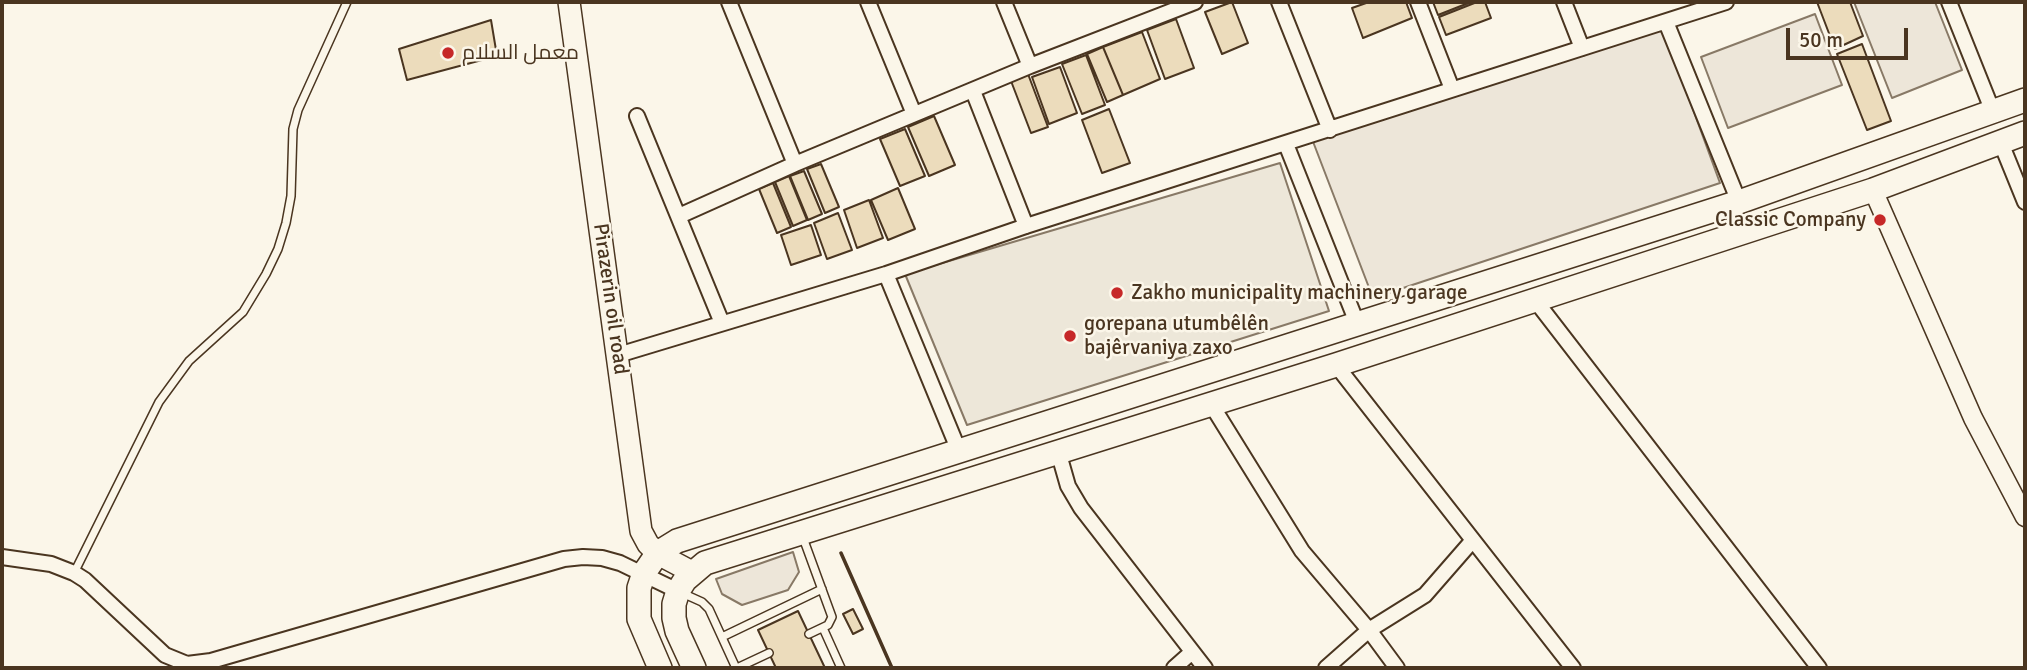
<!DOCTYPE html>
<html>
<head>
<meta charset="utf-8">
<style>
	body { margin:0 }
	#map { position:relative; width:2027px; height:670px; overflow:hidden; background:#fbf6e9; font-family:Signika,sans-serif }
	canvas { display:block }
	.frame { position:absolute; inset:0; border:4px solid #4a3520; pointer-events:none }
	.scale { position:absolute; left:1786px; top:28px; width:122px; height:32px; box-sizing:border-box; border:4px solid #4a3520; border-top:0; padding-left:9px; font-size:21px; line-height:24px; white-space:nowrap; color:#4a3520; -webkit-text-stroke:5px #fbf6e9; paint-order:stroke }
</style>
</head>
<body>
<div id="map">
<canvas width="2027" height="670"></canvas>
<div class="frame"></div>
<div class="scale">50 m</div>
</div>
<script>
const ctx = document.querySelector('canvas').getContext('2d');
ctx.lineJoin = 'round';
function paint(path, color) {
  ctx.fillStyle = color;
  ctx.fill(path, 'evenodd');
}
function poly(rows) {
  const path = new Path2D();
  for (const r of rows) {
    path.moveTo(r[0], r[1]);
    for (let i = 2; i < r.length; i += 2) path.lineTo(r[i], r[i + 1]);
  }
  return path;
}
function strokePath(path, color, width, dash) {
  ctx.strokeStyle = color;
  ctx.lineWidth = width;
  ctx.lineCap = dash ? 'butt' : 'round';
  ctx.setLineDash(dash || []);
  ctx.stroke(path);
}
function write(font, color, halo, rows, align = 'center') {
  ctx.font = font + ' Signika,Cairo,sans-serif';
  ctx.lineWidth = 5;
  ctx.setLineDash([]);
  ctx.textBaseline = 'middle';
  ctx.strokeStyle = halo;
  ctx.fillStyle = color;
  for (const [text, x, y, turn = 0] of rows) {
    ctx.save();
    ctx.translate(x, y);
    ctx.rotate((+turn || 0) * Math.PI / 180);
    ctx.textAlign = isNaN(turn) ? turn : align;
    if (halo) ctx.strokeText(text, 0, 0);
    ctx.fillText(text, 0, 0);
    ctx.restore();
  }
}
const green = poly([
	[1854,2,1935,2,1962,70,1892,98,1854,2],
	[1815,14,1842,85,1728,128,1701,57,1815,14],
	[1661,22,1720,183,1373,298,1312,139,1661,22],
	[793,552,799,572,788,590,742,605,722,594,716,579,793,552]
]);
paint(green, '#ede6d9');
strokePath(green, '#887966', 2);
const parking = poly([
	[1280,163,1329,311,967,425,905,274,1280,163]
]);
paint(parking, '#ede7d9');
strokePath(parking, '#887966', 2);
const building = poly([
	[1232,2,1248,43,1222,54,1205,12,1232,2],
	[1369,2,1406,2,1412,18,1363,38,1352,8,1369,2],
	[1433,2,1471,2,1438,15,1433,2],
	[1477,2,1485,2,1491,18,1446,35,1439,17,1477,2],
	[1817,2,1850,2,1863,36,1835,49,1817,2],
	[1176,19,1194,68,1165,79,1147,30,1176,19],
	[491,20,497,56,407,80,399,49,491,20],
	[1142,32,1160,79,1123,95,1103,47,1142,32],
	[1862,44,1891,121,1867,130,1837,54,1862,44],
	[1103,47,1123,95,1107,102,1087,54,1103,47],
	[1086,55,1105,105,1082,114,1062,64,1086,55],
	[1060,67,1077,113,1049,124,1032,77,1060,67],
	[1028,74,1048,127,1031,133,1011,81,1028,74],
	[1109,109,1130,163,1102,173,1082,120,1109,109],
	[934,116,955,165,929,176,908,127,934,116],
	[905,129,925,176,900,186,880,139,905,129],
	[821,164,839,207,825,213,807,169,821,164],
	[804,171,822,214,808,220,790,176,804,171],
	[789,176,807,220,793,226,775,182,789,176],
	[773,183,791,227,777,233,759,189,773,183],
	[898,188,915,229,888,240,871,200,898,188],
	[869,200,883,238,857,248,844,210,869,200],
	[838,213,852,250,827,259,814,223,838,213],
	[811,225,821,255,791,265,781,235,811,225],
	[853,609,863,629,853,634,843,614,853,609],
	[798,611,825,668,776,668,758,630,798,611]
]);
paint(building, '#ecdcbc');
strokePath(building, '#4a3520', 2);
const service = poly([
	[802,535,832,617,828,625,809,634],
	[74,573,159,402,189,361,243,312,266,274,278,249,286,223,291,196,293,129,298,110,347,2],
	[682,593,702,602,709,609,736,668],
	[823,628,841,668],
	[722,637,822,589],
	[737,668,769,653]
]);
const minor = poly([
	[729,2,795,164],
	[868,2,914,114],
	[1004,2,1030,66],
	[1279,2,1330,130],
	[1418,2,1452,89],
	[1564,2,1582,48],
	[1949,2,1993,112],
	[1666,22,1739,202],
	[973,91,1026,226],
	[637,116,722,323],
	[2001,143,2025,202],
	[1286,144,1357,323],
	[679,216,795,164,1030,66,1195,2],
	[886,274,959,451],
	[1535,300,1819,668],
	[618,355,886,274,1026,226,1726,2],
	[1336,365,1573,668],
	[1211,404,1302,551,1369,630,1397,668],
	[1058,451,1068,486,1081,508,1205,668],
	[2,557,51,564,74,573,85,580,165,655,187,664,211,661,564,559,583,557,602,558,620,563,678,591],
	[1174,668,1192,652],
	[1326,668,1369,630,1425,595,1473,540]
]);
const tertiary = poly([
	[1873,190,1973,418,2025,517]
]);
const secondary = poly([
	[569,2,641,531,648,544,658,554,692,572]
]);
const primary = poly([
	[660,668,639,619,639,588,644,573,653,560,664,549,677,541,1739,202,2025,100],
	[694,668,677,631,674,618,674,604,678,591,685,580,705,563,1336,365,1873,190,2025,133]
]);
strokePath(service, '#4a3520', 10);
strokePath(minor, '#4a3520', 18);
strokePath(tertiary, '#4a3520', 21);
strokePath(secondary, '#4a3520', 24);
strokePath(primary, '#4a3520', 26);
strokePath(service, '#fbf6e9', 7);
strokePath(minor, '#fbf6e9', 14);
strokePath(tertiary, '#fbf6e9', 18);
strokePath(secondary, '#fbf6e9', 21);
strokePath(primary, '#fbf6e9', 23);
strokePath(poly([
	[841,553,892,668]
]), '#4a3520', 3.5);
for (const [x, y, r, color] of [
	[448,53,7,"#c62828"],
	[1880,220,7,"#c62828"],
	[1117,293,7,"#c62828"],
	[1070,336,7,"#c62828"]
]) {
  const dot = new Path2D();
  dot.arc(x, y, r, 0, 2 * Math.PI);
  ctx.fillStyle = color;
  ctx.fill(dot);
  strokePath(dot, '#fbf6e9', 2.5);
}
write('21px', '#4a3520', '#fbf6e9', [
	["معمل السلام",462,53],
	["Classic Company",1866,220,"right"],
	["Zakho municipality machinery garage",1131,293],
	["gorepana utumbêlên",1084,324],
	["bajêrvaniya zaxo",1084,348]
], 'left');
write('21px', '#4a3520', '#fbf6e9', [
	["Pirazerin oil road",610,299,82]
]);
</script>
</body>
</html>
